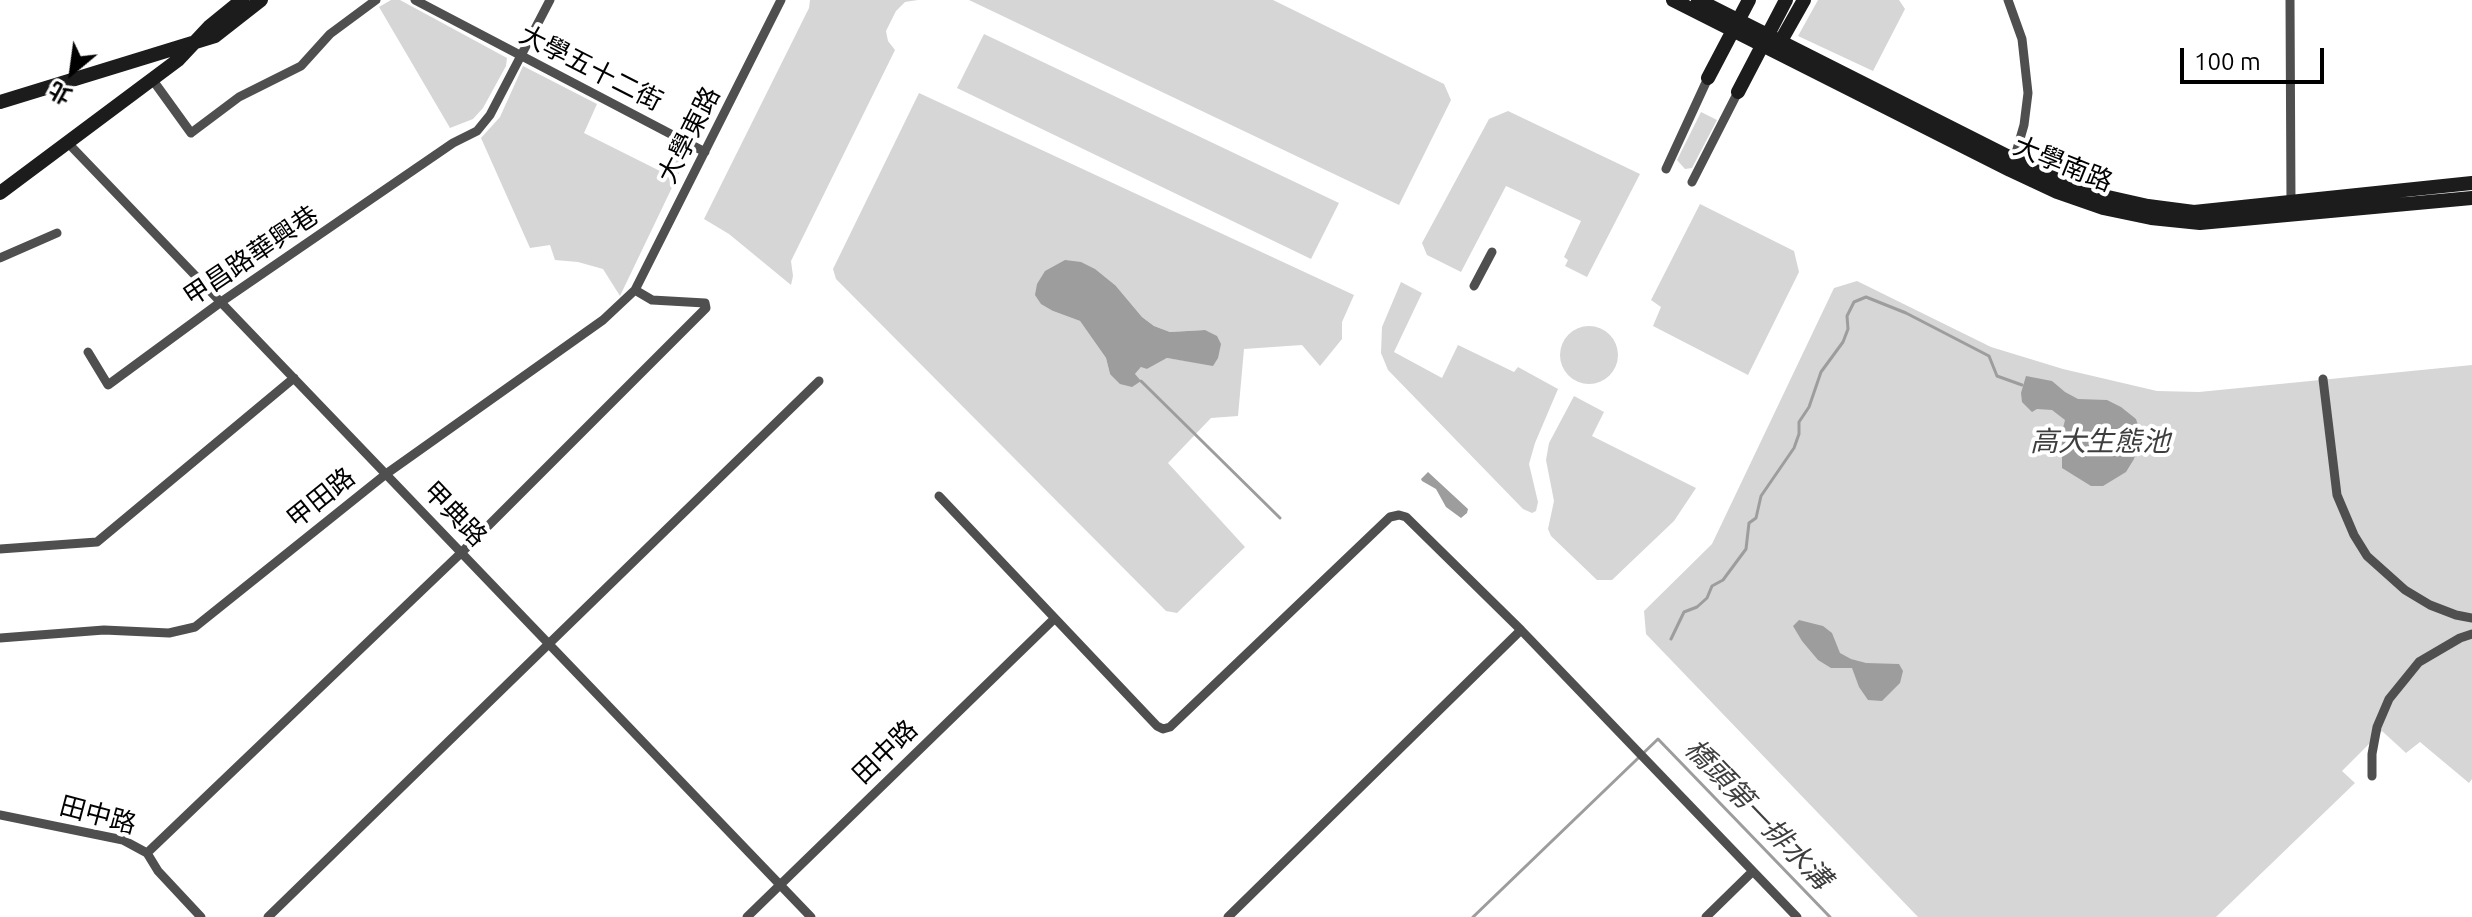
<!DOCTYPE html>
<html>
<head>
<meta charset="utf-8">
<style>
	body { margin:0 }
	#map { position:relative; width:2472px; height:917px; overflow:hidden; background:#fff; font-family:Ubuntu,"Noto Sans TC",sans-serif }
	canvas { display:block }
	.north { position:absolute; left:32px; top:32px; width:80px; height:80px; -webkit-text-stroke:6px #fff; paint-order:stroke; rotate:209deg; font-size:22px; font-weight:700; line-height:32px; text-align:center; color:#000 }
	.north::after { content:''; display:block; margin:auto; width:28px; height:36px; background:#000; clip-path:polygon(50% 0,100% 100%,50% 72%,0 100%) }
	.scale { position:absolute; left:2180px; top:48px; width:144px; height:36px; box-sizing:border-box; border:4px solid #000; border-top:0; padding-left:10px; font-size:24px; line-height:28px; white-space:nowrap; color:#000; -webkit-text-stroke:6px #fff; paint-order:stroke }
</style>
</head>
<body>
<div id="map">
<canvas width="2472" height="917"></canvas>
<div class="north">北</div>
<div class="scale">100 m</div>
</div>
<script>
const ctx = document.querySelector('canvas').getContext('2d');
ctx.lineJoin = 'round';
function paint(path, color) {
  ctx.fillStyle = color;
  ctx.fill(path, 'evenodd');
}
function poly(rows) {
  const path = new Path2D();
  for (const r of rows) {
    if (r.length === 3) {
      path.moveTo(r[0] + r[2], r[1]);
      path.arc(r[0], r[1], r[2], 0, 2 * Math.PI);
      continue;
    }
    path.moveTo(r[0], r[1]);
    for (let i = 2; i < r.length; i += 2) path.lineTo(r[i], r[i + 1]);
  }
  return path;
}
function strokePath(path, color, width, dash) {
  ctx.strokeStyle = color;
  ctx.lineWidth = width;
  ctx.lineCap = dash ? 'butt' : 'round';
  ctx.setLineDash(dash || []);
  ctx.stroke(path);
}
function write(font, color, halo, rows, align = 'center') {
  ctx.font = font + ' Ubuntu,"Noto Sans TC",sans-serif';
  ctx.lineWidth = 8;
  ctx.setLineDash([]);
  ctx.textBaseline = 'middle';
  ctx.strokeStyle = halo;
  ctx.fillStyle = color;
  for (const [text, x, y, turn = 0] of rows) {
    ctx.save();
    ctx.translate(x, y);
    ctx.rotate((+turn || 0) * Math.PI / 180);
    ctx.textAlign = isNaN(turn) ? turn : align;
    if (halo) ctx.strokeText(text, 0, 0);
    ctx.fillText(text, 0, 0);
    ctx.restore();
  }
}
paint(poly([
	[391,0,400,0,507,58,506,66,483,108,473,119,450,128,379,7],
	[810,0,918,0,905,2,896,11,886,31,888,41,895,50,791,261,793,276,791,285,729,234,704,219,809,8],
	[969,0,1273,0,1444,84,1451,100,1399,205],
	[1818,0,1899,0,1905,9,1873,71,1798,36],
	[984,34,1339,203,1311,259,957,88],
	[523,66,597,104,584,133,662,172,675,144,690,150,620,296,603,269,578,262,555,260,550,245,530,248,481,138,500,117],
	[919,93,1354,295,1342,322,1342,339,1320,366,1302,345,1244,349,1238,416,1211,418,1168,463,1245,547,1177,613,1166,611,836,279,833,269],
	[1116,286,1142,317,1154,326,1170,332,1205,330,1213,365,1167,358,1147,369,1142,366,1135,374,1110,374,1106,358,1080,321,1053,311],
	[1508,111,1640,174,1587,277,1565,266,1568,260,1564,257,1581,221,1506,186,1461,272,1427,255,1422,243,1489,119],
	[1701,112,1717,120,1692,168,1685,169,1677,160],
	[1700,204,1794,251,1799,272,1748,375,1653,326,1661,307,1651,300],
	[1857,281,1991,347,2063,369,2157,391,2199,392,2472,365,2472,779,2469,783,2420,742,2406,753,2382,731,2342,771,2355,783,2216,917,1918,917,1646,634,1644,611,1712,544,1834,288],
	[1401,282,1422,293,1394,352,1442,378,1458,345,1514,372,1518,367,1558,389,1535,443,1529,464,1538,502,1536,511,1532,513,1523,509,1388,370,1381,353,1382,327],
	[1589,355,29],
	[1574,396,1604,412,1592,436,1696,488,1674,521,1612,580,1597,580,1551,536,1548,529,1554,501,1546,460,1549,443]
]), '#d6d6d6');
paint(poly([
	[1065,260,1081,262,1095,269,1116,286,1142,317,1154,326,1170,332,1205,330,1217,336,1221,344,1218,358,1213,366,1167,358,1147,369,1141,367,1135,374,1141,381,1132,387,1120,384,1110,374,1106,358,1080,321,1053,311,1041,304,1035,295,1037,284,1045,271],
	[2026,376,2052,381,2065,392,2078,399,2107,400,2121,407,2136,419,2141,435,2134,459,2126,472,2103,486,2091,486,2062,468,2062,432,2065,420,2052,410,2037,409,2032,412,2022,402,2021,393],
	[1428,472,1468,509,1467,513,1461,518,1446,507,1436,489,1422,481,1421,479],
	[1799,620,1823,626,1832,633,1840,653,1851,659,1866,663,1899,664,1903,671,1900,683,1882,701,1868,700,1859,687,1852,668,1831,668,1818,660,1802,641,1793,626]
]), '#9d9d9d');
strokePath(poly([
	[1141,381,1280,518],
	[1671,639,1684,612,1697,607,1707,598,1712,586,1723,580,1746,549,1749,523,1756,518,1761,496,1794,448,1799,434,1799,422,1809,407,1821,372,1843,342,1848,329,1847,316,1854,302,1866,297,1906,313,1989,356,1997,376,2022,385],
	[1473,917,1658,739,1830,917]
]), '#9d9d9d', 3);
strokePath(poly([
	[415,0,705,152],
	[2008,0,2022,39,2028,93,2024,125,2013,163],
	[2290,0,2291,204],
	[152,79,191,133,239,97,301,66,330,34,376,0],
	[67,142,811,917],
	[1666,169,1708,78],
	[1692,182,1738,92],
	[0,258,57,233],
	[1474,286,1492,252],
	[88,352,108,385,221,302,453,143,477,131,490,115,550,0],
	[2323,379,2337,495,2354,535,2367,556,2405,590,2430,605,2456,615,2472,618],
	[939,496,1157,726,1163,729,1170,727,1390,517,1399,515,1406,517,1521,630,1797,917],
	[0,549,97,542,294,378],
	[0,638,104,630,169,633,195,627,386,474,603,320,635,290,781,0],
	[2372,776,2372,754,2377,727,2389,699,2419,662,2460,638,2472,634],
	[0,815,123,840,147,853,158,871,201,917],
	[147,853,461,553,706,308,705,303,652,300,635,290],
	[268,917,819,381],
	[747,917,1054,619],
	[1228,917,1521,630],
	[1706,917,1752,872]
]), '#4f4f4f', 9);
strokePath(poly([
	[1673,0,2010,170,2057,192,2103,208,2151,218,2200,223,2472,198],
	[1698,0,2015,160,2099,195,2148,206,2194,212,2472,183],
	[1778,46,1804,0],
	[1708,78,1749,0],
	[1738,92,1786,0],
	[0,102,215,36,261,0],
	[0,193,178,60,209,27,242,0]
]), '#1c1c1c', 14);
write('26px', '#000', '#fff', [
	["大學五十二街",591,68,27],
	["大學東路",689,135,-63],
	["大學南路",2063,164,22],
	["甲昌路華興巷",251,256,-34],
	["甲田路",321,498,-39],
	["甲典路",455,514,46],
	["田中路",885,752,-44],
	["田中路",98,815,15]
]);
write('italic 28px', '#3e3e3e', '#fff', [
	["高大生態池",2100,442],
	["橋頭第一排水溝",1758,814,46]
]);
</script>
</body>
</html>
